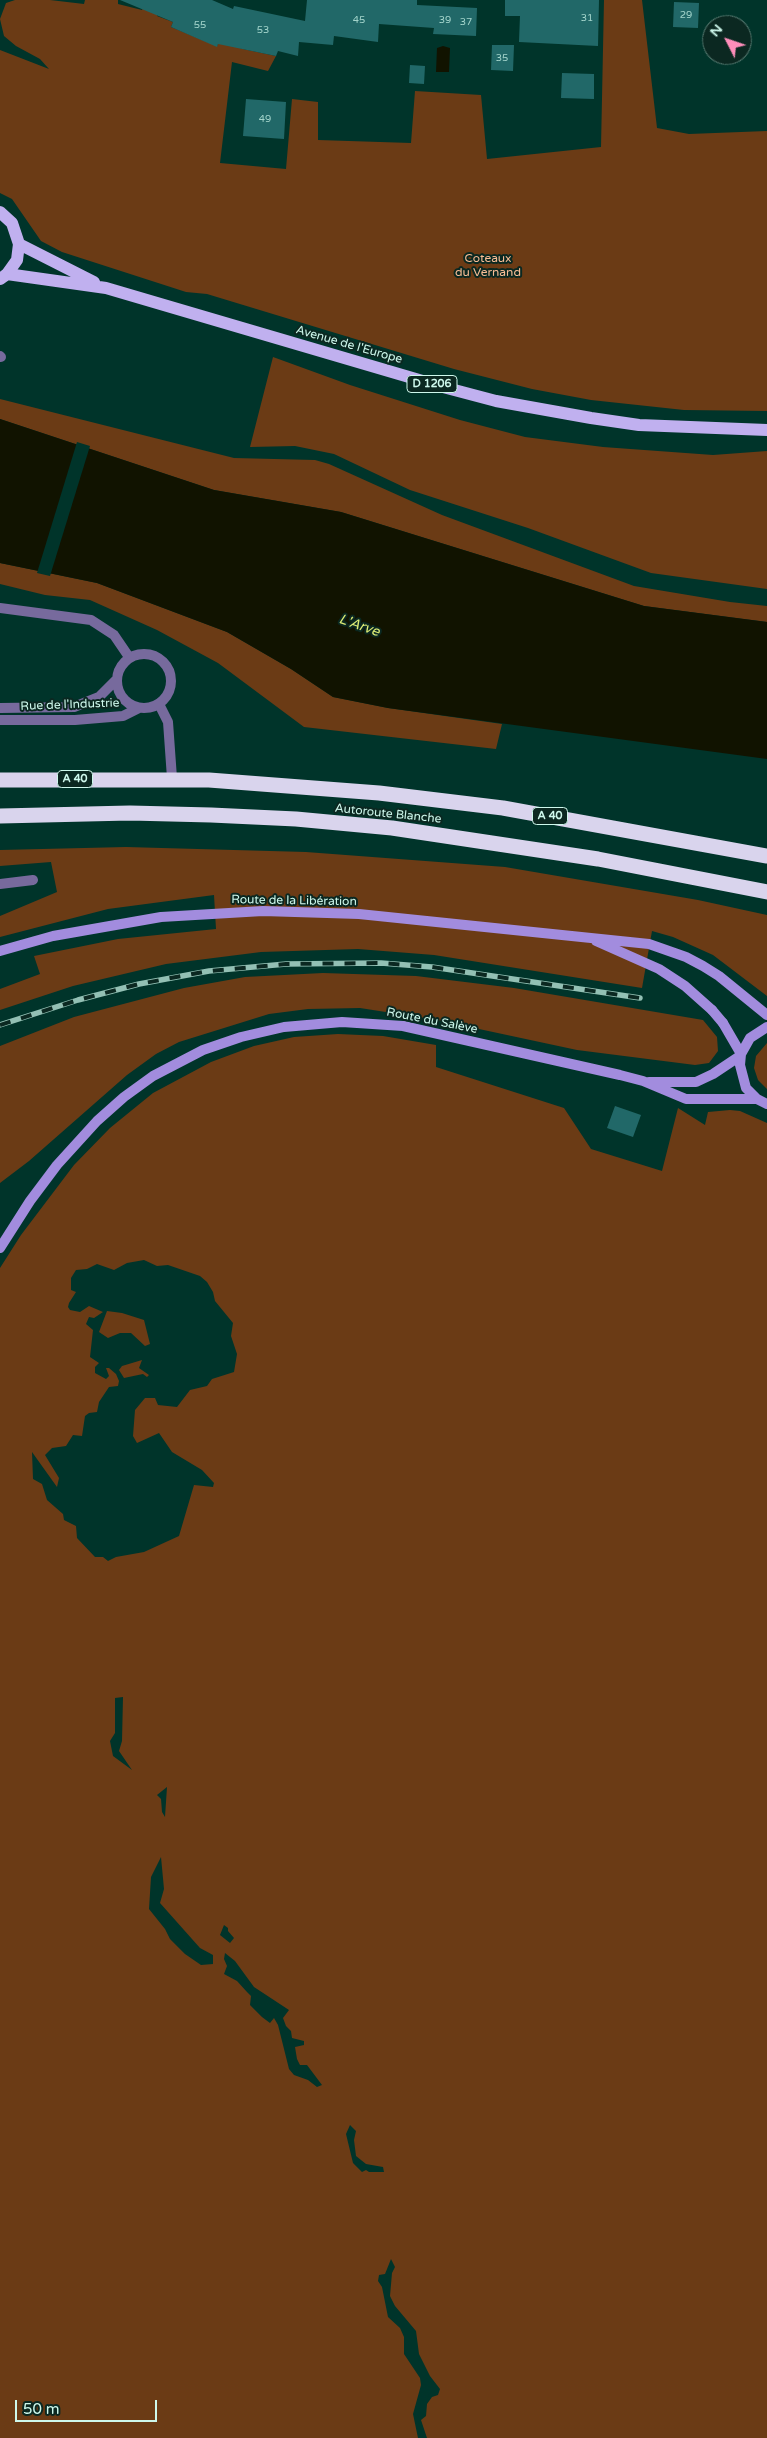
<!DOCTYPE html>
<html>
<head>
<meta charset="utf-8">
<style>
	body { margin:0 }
	#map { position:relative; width:767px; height:2438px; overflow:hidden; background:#00342a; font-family:"Varela Round",sans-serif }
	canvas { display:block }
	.north { position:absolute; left:702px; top:15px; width:50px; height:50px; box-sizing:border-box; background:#0b2821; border:1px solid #597b72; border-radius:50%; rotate:311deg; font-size:14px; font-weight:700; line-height:20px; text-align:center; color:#cef8ec }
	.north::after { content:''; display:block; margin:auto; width:18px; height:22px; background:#fe8ebb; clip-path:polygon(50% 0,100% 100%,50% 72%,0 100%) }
	.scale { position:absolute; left:15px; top:2400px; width:142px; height:22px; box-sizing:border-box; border:2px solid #cef8ec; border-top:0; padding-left:6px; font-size:15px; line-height:18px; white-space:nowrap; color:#cef8ec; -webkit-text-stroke:4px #0b2821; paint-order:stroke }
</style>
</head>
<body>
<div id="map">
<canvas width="767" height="2438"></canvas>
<div class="north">N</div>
<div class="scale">50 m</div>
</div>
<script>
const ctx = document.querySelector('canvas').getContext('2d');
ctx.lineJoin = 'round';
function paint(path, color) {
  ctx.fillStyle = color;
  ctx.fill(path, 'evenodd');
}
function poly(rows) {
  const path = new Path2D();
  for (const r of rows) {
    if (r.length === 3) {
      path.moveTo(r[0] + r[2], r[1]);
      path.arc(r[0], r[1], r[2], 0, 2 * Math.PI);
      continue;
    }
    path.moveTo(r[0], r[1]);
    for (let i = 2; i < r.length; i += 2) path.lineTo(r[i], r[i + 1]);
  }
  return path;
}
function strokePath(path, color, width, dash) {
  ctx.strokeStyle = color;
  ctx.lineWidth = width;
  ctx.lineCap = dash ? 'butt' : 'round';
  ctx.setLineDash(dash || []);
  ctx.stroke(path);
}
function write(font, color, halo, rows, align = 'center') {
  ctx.font = font + ' "Varela Round",sans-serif';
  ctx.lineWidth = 4;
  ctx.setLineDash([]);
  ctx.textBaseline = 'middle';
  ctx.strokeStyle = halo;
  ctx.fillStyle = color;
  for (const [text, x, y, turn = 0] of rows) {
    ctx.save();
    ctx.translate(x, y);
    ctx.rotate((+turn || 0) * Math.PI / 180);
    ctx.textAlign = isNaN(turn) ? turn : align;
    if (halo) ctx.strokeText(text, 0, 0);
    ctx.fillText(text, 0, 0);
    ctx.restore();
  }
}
paint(poly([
	[15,0,50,0,84,4,85,0,118,0,118,4,142,10,144,5,160,10,157,16,173,22,171,27,217,46,219,41,243,49,276,56,268,71,232,62,220,163,286,169,292,99,318,102,318,140,411,143,415,91,481,95,487,159,601,147,604,0,642,0,657,128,689,134,767,131,767,411,684,410,591,400,532,389,454,369,207,294,186,292,62,252,41,241,12,199,0,193,0,50,49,69,40,59,16,46,4,36,0,19,6,3],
	[273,357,350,385,460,420,525,437,603,447,713,455,767,451,767,589,651,573,528,528,410,490,334,454,295,446,250,447],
	[0,399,234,458,315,460,329,464,442,515,634,586,730,602,767,606,767,622,644,606,341,512,214,490,0,419],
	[0,563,97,583,227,632,291,669,333,697,388,708,502,724,496,749,304,727,218,663,157,630,90,600,45,595,0,584],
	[126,847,306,852,505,867,698,900,767,915,767,996,713,955,673,937,652,931,642,988,434,955,358,949,261,952,166,964,73,986,0,1010,0,989,40,974,34,956,118,939,216,929,214,895,108,909,0,937,0,916,57,892,51,862,0,866,0,850],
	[323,973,416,976,514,988,703,1020,717,1037,718,1051,709,1063,695,1065,577,1050,437,1020,360,1008,308,1009,269,1014,179,1042,156,1054,127,1075,29,1161,0,1183,0,1046,74,1017,184,988,245,977],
	[338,1034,383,1036,436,1045,436,1067,564,1108,591,1149,662,1171,678,1108,705,1125,708,1112,730,1110,740,1111,767,1123,767,2438,427,2438,421,2420,426,2416,427,2404,432,2397,438,2395,440,2389,430,2376,419,2354,416,2331,395,2306,390,2296,392,2273,395,2267,391,2259,385,2274,379,2275,378,2281,382,2287,388,2317,400,2328,404,2337,404,2354,420,2378,421,2385,413,2414,418,2438,0,2438,0,1268,21,1235,74,1165,110,1128,153,1093,211,1062,254,1046,294,1037],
	[144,1260,157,1266,168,1265,200,1276,207,1282,213,1292,215,1301,233,1323,231,1336,237,1354,234,1372,212,1379,207,1386,190,1390,177,1407,158,1405,155,1398,145,1398,135,1410,133,1436,137,1443,159,1433,172,1452,202,1470,214,1483,213,1487,194,1485,179,1536,144,1552,116,1557,108,1561,103,1557,95,1557,77,1538,76,1526,64,1520,63,1514,47,1500,42,1484,33,1479,32,1452,57,1487,59,1478,45,1455,52,1448,66,1446,73,1435,82,1436,85,1416,89,1413,97,1412,99,1402,109,1387,118,1386,119,1381,116,1374,109,1368,106,1368,109,1376,106,1379,95,1373,95,1367,99,1363,90,1357,93,1330,86,1324,89,1317,94,1318,103,1312,89,1306,80,1312,70,1310,68,1307,69,1303,76,1292,71,1290,71,1278,76,1270,87,1269,97,1264,114,1270,127,1263],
	[123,1697,122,1741,119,1751,132,1770,113,1756,110,1741,115,1733,115,1698],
	[167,1787,165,1817,162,1812,161,1799,157,1795],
	[161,1857,164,1889,160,1903,200,1948,213,1955,213,1964,201,1965,185,1954,170,1939,165,1929,149,1909,151,1877],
	[224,1925,228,1928,228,1931,234,1938,230,1943,220,1935],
	[225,1953,235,1961,254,1987,289,2010,283,2018,286,2026,291,2031,292,2038,304,2041,304,2045,295,2047,297,2059,300,2065,307,2065,322,2085,317,2087,308,2080,294,2075,289,2069,278,2025,274,2018,270,2023,262,2017,250,2005,251,1996,247,1992,237,1981,224,1974,227,1966,224,1959],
	[350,2125,356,2131,354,2140,356,2156,366,2164,383,2167,384,2172,369,2172,366,2170,362,2172,353,2163,346,2134],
	[767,1043,767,1089,758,1080,754,1068,756,1056],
	[107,1311,122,1313,144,1320,150,1344,145,1346,131,1333,120,1333,108,1338,99,1332],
	[142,1360,139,1368,149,1375,147,1377,143,1374,124,1378,119,1370,122,1366]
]), '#6b3b15');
paint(poly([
	[443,46,450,48,449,72,436,72,437,48],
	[0,419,214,490,341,512,644,606,767,622,767,759,388,708,333,697,291,669,227,632,97,583,0,563]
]), '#111300');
paint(poly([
	[77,442,90,446,50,576,37,573]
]), '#00342a');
paint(poly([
	[120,0,212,0,233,9,234,6,305,21,307,0,417,0,417,5,477,8,476,36,433,34,434,28,379,24,378,42,334,36,333,45,299,42,298,56,278,51,276,56,218,44,217,47,171,27,173,22],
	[505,0,599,0,598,46,519,42,520,16,505,16],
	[674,2,699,3,698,28,673,27],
	[492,45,514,45,513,71,491,70],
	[410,65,425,66,424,84,409,83],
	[562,73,594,74,594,99,561,98],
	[246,99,286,102,284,139,243,136],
	[615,1106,641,1115,633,1137,607,1128]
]), '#216868');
strokePath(poly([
	[0,356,1,357],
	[0,608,91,620,114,635,129,657],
	[159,704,168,722,172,778],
	[0,884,33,880]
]), '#776a9d', 10);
strokePath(poly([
	[144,681,27],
	[0,708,74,707,99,697,117,679],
	[0,720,75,720,123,716,139,708]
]), '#776a9d', 10);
strokePath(poly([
	[596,941,659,969,685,986,712,1010],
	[0,951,53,936,161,917,263,911,359,914,649,944,686,957,703,966,719,976,767,1015],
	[723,1023,741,1054],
	[767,1027,750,1038,741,1054,740,1065,746,1088,757,1099,767,1104],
	[649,1082,696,1082,713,1074,740,1056],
	[0,1248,30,1201,57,1165,97,1121,124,1097,153,1076,203,1050,241,1037,284,1027,342,1022,403,1026,620,1075,643,1081,686,1099,757,1099]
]), '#a28cde', 10);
strokePath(poly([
	[0,212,12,223,19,244,17,260,7,274,0,279],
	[19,244,94,282],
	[7,274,106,288,443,387,496,401,591,418,639,425,767,430]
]), '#c0b0ef', 12);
strokePath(poly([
	[0,780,209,780,379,793,503,808,767,856],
	[0,816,130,813,211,815,296,819,392,828,598,859,767,892]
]), '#d9d4ed', 15);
const rail = poly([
	[0,1025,78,1000,139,984,209,971,286,964,381,963,432,967,640,998]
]);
strokePath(rail, '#93c0b4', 5.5);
strokePath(rail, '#0b2821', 4, [11]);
strokePath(poly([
	[712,1010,723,1023]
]), '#a28cde', 10);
write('10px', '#a3d4cb', null, [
	["29",686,15],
	["31",587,18],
	["45",359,20],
	["39",445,20],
	["37",466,22],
	["55",200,25],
	["53",263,30],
	["35",502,58],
	["49",265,119]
]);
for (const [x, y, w] of [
	[432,384,50],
	[75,779,35],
	[550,816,35]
]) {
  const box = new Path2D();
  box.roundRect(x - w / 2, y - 8.5, w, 17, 4);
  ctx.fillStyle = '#0b2821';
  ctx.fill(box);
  strokePath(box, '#cef8ec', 1);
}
write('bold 11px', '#cef8ec', null, [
	["D 1206",432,384],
	["A 40",75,779],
	["A 40",550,816]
]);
write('12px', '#f8bd95', '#0b2821', [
	["Coteaux",488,259],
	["du Vernand",488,273]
]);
write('12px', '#cef8ec', '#0b2821', [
	["Avenue de l'Europe",349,345,16],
	["Rue de l'Industrie",70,705,-2],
	["Autoroute Blanche",388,814,6],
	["Route de la Libération",294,901,1],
	["Route du Salève",432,1021,11]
]);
write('italic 14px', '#ddec75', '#0b2821', [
	["L'Arve",359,626,19]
]);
</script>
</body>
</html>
